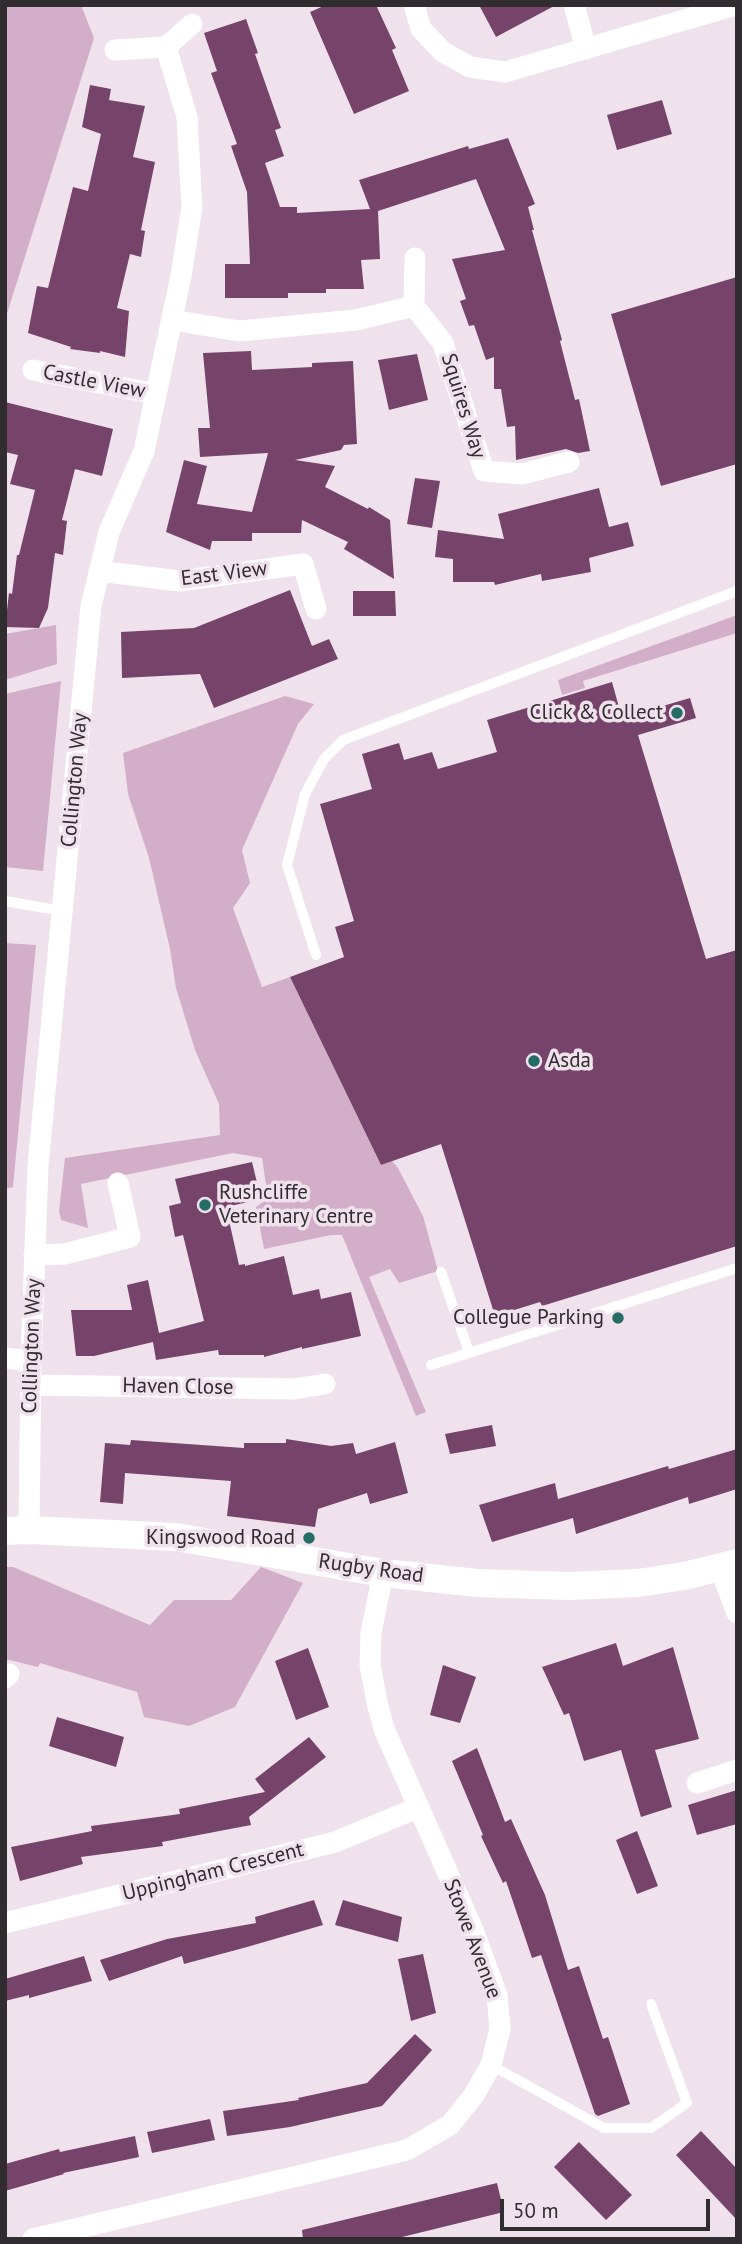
<!DOCTYPE html>
<html>
<head>
<meta charset="utf-8">
<style>
	body { margin:0 }
	#map { position:relative; width:742px; height:2244px; overflow:hidden; background:#f0e2ec; font-family:"PT Sans",sans-serif }
	canvas { display:block }
	.frame { position:absolute; inset:0; border:7px solid #312c30; pointer-events:none }
	.scale { position:absolute; left:500px; top:2199px; width:210px; height:32px; box-sizing:border-box; border:4px solid #312c30; border-top:0; padding-left:9px; font-size:21px; line-height:24px; white-space:nowrap; color:#312c30; -webkit-text-stroke:5px #f0e2ec; paint-order:stroke }
</style>
</head>
<body>
<div id="map">
<canvas width="742" height="2244"></canvas>
<div class="frame"></div>
<div class="scale">50 m</div>
</div>
<script>
const ctx = document.querySelector('canvas').getContext('2d');
ctx.lineJoin = 'round';
function paint(path, color) {
  ctx.fillStyle = color;
  ctx.fill(path, 'evenodd');
}
function poly(rows) {
  const path = new Path2D();
  for (const r of rows) {
    path.moveTo(r[0], r[1]);
    for (let i = 2; i < r.length; i += 2) path.lineTo(r[i], r[i + 1]);
  }
  return path;
}
function strokePath(path, color, width, dash) {
  ctx.strokeStyle = color;
  ctx.lineWidth = width;
  ctx.lineCap = dash ? 'butt' : 'round';
  ctx.setLineDash(dash || []);
  ctx.stroke(path);
}
function write(font, color, halo, rows, align = 'center') {
  ctx.font = font + ' "PT Sans",sans-serif';
  ctx.lineWidth = 7;
  ctx.setLineDash([]);
  ctx.textBaseline = 'middle';
  ctx.strokeStyle = halo;
  ctx.fillStyle = color;
  for (const [text, x, y, turn = 0] of rows) {
    ctx.save();
    ctx.translate(x, y);
    ctx.rotate((+turn || 0) * Math.PI / 180);
    ctx.textAlign = isNaN(turn) ? turn : align;
    if (halo) ctx.strokeText(text, 0, 0);
    ctx.fillText(text, 0, 0);
    ctx.restore();
  }
}
paint(poly([
	[5,5,81,5,94,38,5,320],
	[737,615,737,633,583,681,585,688,562,695,558,680],
	[56,625,57,664,5,680,5,634],
	[61,681,43,871,5,867,5,694],
	[285,696,314,704,298,724,242,850,250,883,233,908,262,987,290,977,381,1165,392,1161,398,1168,423,1216,438,1271,399,1283,390,1269,369,1277,426,1412,416,1416,342,1235,331,1235,264,1249,256,1207,268,1198,262,1158,233,1153,81,1184,88,1228,61,1220,59,1211,65,1158,220,1135,219,1104,195,1050,176,988,170,949,149,858,128,794,123,753],
	[5,943,36,945,13,1187,5,1189],
	[5,1567,13,1567,150,1625,174,1600,231,1600,261,1567,303,1583,235,1707,189,1726,144,1717,137,1692,40,1663,38,1667,5,1659]
]), '#d3aec9');
paint(poly([
	[326,5,376,5,396,48,392,50,409,91,354,114,310,12],
	[479,5,556,5,496,37],
	[246,19,258,53,255,54,281,128,275,130,284,156,265,163,280,207,297,207,297,213,370,209,359,180,468,146,469,149,508,138,535,204,528,207,534,230,532,230,562,340,560,341,575,400,579,399,590,451,578,453,566,449,516,460,515,426,507,427,501,389,494,389,494,357,486,360,474,325,469,326,460,301,466,299,452,259,505,250,476,179,378,211,380,259,361,260,364,289,326,289,326,293,288,293,288,298,225,298,225,264,250,264,247,192,231,146,237,144,211,73,217,71,204,33],
	[90,85,111,89,109,100,145,106,133,157,155,162,141,230,145,231,141,257,130,254,117,308,129,311,125,357,100,351,100,353,70,349,71,347,28,333,37,286,48,288,73,187,88,191,101,134,82,127],
	[662,100,672,134,617,150,607,115],
	[737,277,737,464,661,486,611,314],
	[251,351,252,370,312,367,312,363,353,361,357,444,344,445,341,450,295,460,335,466,325,487,368,509,369,507,390,520,394,579,344,549,348,542,302,520,301,533,252,533,252,541,212,541,210,550,166,532,184,460,207,466,197,504,252,512,268,453,200,457,198,428,210,428,203,353],
	[417,354,428,400,389,410,378,360],
	[5,402,113,429,102,476,75,469,62,520,67,521,63,555,55,553,48,608,39,628,5,627,9,593,12,594,17,555,19,555,35,490,10,484,18,455,5,452],
	[415,478,440,481,432,528,407,524],
	[599,488,609,527,628,522,634,546,589,558,591,572,542,581,541,574,495,585,494,582,453,582,453,559,435,557,438,530,504,539,498,514],
	[290,590,312,646,329,639,338,659,214,708,200,674,122,678,121,632,194,628],
	[353,591,395,591,396,616,353,616],
	[612,682,622,718,690,698,696,718,638,735,706,959,737,950,737,1246,542,1306,540,1302,495,1316,441,1144,381,1165,290,977,344,957,335,927,354,921,320,804,372,789,362,754,399,743,404,760,432,752,438,769,497,752,487,720],
	[252,1162,261,1199,226,1207,239,1265,245,1264,245,1266,284,1256,293,1295,319,1289,321,1299,351,1292,361,1336,302,1349,302,1347,264,1357,264,1355,219,1355,218,1350,156,1360,153,1342,94,1356,76,1356,71,1310,132,1310,127,1285,148,1280,159,1333,204,1321,183,1235,175,1237,169,1206,181,1203,175,1179],
	[492,1425,496,1446,450,1454,445,1434],
	[286,1439,331,1446,353,1443,356,1454,395,1442,408,1493,370,1504,367,1493,318,1509,315,1527,227,1516,231,1481,125,1473,123,1504,100,1502,105,1443,130,1445,131,1440,244,1448,244,1443,286,1443],
	[737,1449,737,1489,689,1504,688,1497,576,1534,573,1518,492,1542,479,1505,555,1483,558,1499,668,1466,669,1469],
	[616,1643,623,1666,673,1647,699,1739,655,1750,672,1807,641,1817,621,1750,584,1761,569,1713,564,1715,542,1667],
	[308,1648,329,1707,296,1720,275,1661],
	[443,1665,476,1677,460,1723,430,1715],
	[57,1717,124,1737,116,1767,49,1746],
	[309,1737,326,1757,249,1817,251,1825,162,1842,163,1846,81,1857,83,1864,20,1881,11,1847,92,1831,91,1826,180,1814,179,1809,265,1792,255,1779],
	[477,1748,505,1822,511,1819,545,1895,568,1970,579,1966,603,2039,608,2037,630,2104,598,2116,595,2114,541,1955,532,1958,506,1881,503,1883,481,1836,483,1835,452,1761],
	[737,1790,737,1824,697,1835,688,1805],
	[637,1831,658,1886,637,1894,616,1840],
	[314,1900,323,1925,247,1947,184,1964,182,1956,109,1981,100,1960,167,1939,256,1923,255,1917],
	[343,1900,402,1917,398,1942,335,1925],
	[423,1954,436,2013,411,2021,398,1959],
	[84,1956,92,1981,29,1998,29,1995,5,2001,5,1979],
	[415,2034,432,2050,382,2106,290,2127,227,2136,223,2111,299,2100,298,2098,367,2083],
	[210,2119,215,2140,152,2153,147,2132],
	[701,2131,737,2169,737,2220,676,2155],
	[135,2136,139,2157,63,2173,64,2174,5,2191,5,2164,59,2149,60,2152],
	[579,2142,632,2195,606,2220,554,2167],
	[497,2183,504,2212,394,2239,303,2239,302,2230]
]), '#76446a');
strokePath(poly([
	[5,901,62,911],
	[316,955,287,865,305,794,324,759,343,740,737,591],
	[441,1272,469,1352],
	[431,1365,737,1268],
	[491,2065,604,2128,651,2128,687,2103,651,2004]
]), '#fff', 10);
strokePath(poly([
	[414,5,421,29,443,52,470,67,505,72,736,5],
	[574,5,586,49],
	[115,50,166,47,192,24],
	[414,306,415,258],
	[172,320,239,331,356,320,414,306,443,343,484,471,522,474,569,462],
	[33,370,156,394],
	[99,571,179,581,303,564,316,609],
	[34,1255,65,1254,130,1237,118,1183],
	[5,1358,31,1361],
	[30,1385,294,1389,325,1384],
	[29,1530,31,1361,38,1166,91,606,109,532,144,451,181,276,192,207,187,117,166,47],
	[720,1568,737,1613],
	[5,1678,9,1674],
	[697,1783,737,1770],
	[5,1923,335,1842,417,1808],
	[33,2239,407,2150,450,2125,474,2095,491,2065,500,2029,497,1995,473,1930,384,1729,377,1702,370,1665,371,1633,383,1573]
]), '#fff', 21);
strokePath(poly([
	[5,1531,29,1530,176,1537,383,1573,477,1583,569,1586,638,1583,684,1576,737,1563]
]), '#fff', 28);
for (const [x, y, r, color] of [
	[677,713,7,"#256d64"],
	[534,1061,7,"#256d64"],
	[205,1205,7,"#256d64"],
	[618,1318,7,"#256d64"],
	[309,1538,7,"#256d64"]
]) {
  const dot = new Path2D();
  dot.arc(x, y, r, 0, 2 * Math.PI);
  ctx.fillStyle = color;
  ctx.fill(dot);
  strokePath(dot, '#f0e2ec', 2.5);
}
write('21px', '#312c30', '#f0e2ec', [
	["Castle View",94,382,11],
	["Squires Way",463,406,73],
	["East View",224,574,-7],
	["Collington Way",75,780,-85],
	["Collington Way",32,1346,-88],
	["Haven Close",178,1387,1],
	["Rugby Road",371,1569,8],
	["Uppingham Crescent",213,1872,-14],
	["Stowe Avenue",472,1939,69]
]);
write('21px', '#312c30', '#f0e2ec', [
	["Click & Collect",663,713],
	["Asda",548,1061,"left"],
	["Rushcliffe",219,1193,"left"],
	["Veterinary Centre",219,1217,"left"],
	["Collegue Parking",604,1318],
	["Kingswood Road",295,1538]
], 'right');
</script>
</body>
</html>
